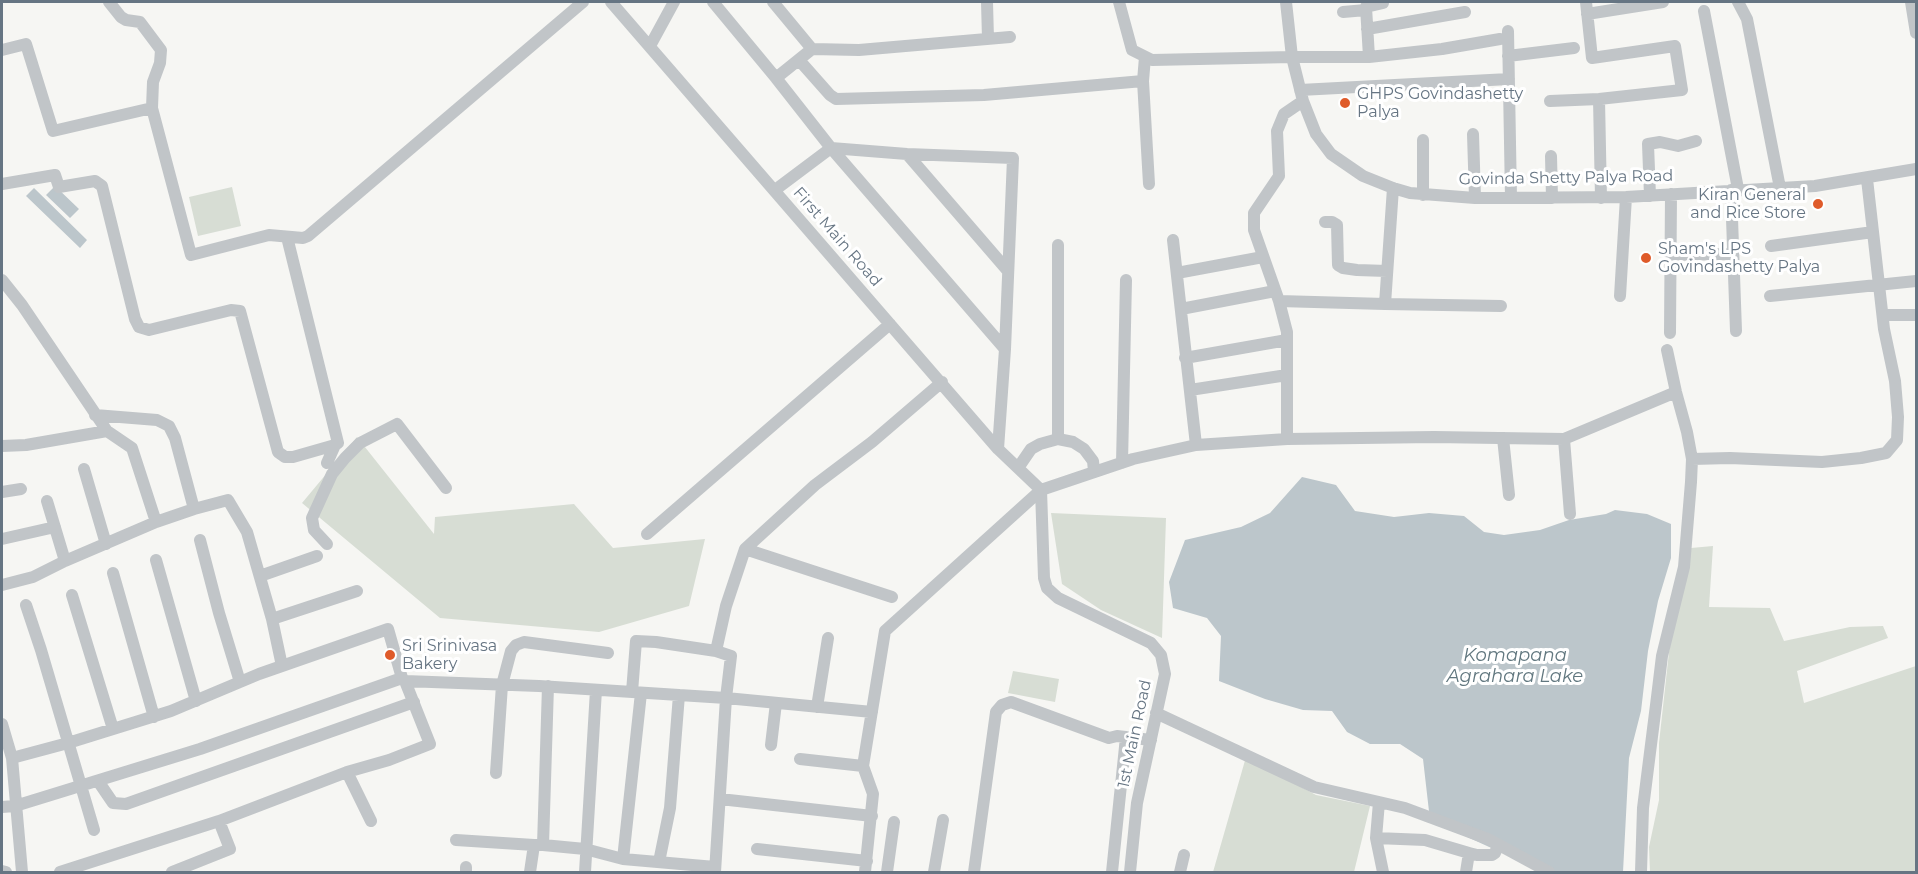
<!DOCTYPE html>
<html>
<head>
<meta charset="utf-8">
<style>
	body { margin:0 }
	#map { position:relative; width:1918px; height:874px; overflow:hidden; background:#f6f6f3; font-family:Montserrat,sans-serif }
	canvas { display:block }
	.frame { position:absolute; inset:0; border:3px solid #667583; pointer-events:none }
</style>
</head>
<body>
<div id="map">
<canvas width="1918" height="874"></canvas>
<div class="frame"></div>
</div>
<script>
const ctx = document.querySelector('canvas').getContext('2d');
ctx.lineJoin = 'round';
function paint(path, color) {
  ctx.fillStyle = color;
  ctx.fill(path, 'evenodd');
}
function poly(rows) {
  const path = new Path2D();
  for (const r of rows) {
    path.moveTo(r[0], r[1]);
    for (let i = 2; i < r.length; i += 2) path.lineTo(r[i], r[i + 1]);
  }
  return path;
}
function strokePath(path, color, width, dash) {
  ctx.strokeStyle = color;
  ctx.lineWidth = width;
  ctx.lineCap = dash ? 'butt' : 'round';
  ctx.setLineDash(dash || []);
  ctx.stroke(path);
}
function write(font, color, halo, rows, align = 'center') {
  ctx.font = font + ' Montserrat,sans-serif';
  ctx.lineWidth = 6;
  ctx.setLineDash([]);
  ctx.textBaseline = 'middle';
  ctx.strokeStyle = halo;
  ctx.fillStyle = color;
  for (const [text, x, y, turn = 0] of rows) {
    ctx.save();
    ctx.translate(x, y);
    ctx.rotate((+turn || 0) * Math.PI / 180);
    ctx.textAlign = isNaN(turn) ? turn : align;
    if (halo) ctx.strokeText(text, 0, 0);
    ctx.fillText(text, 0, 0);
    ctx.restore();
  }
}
paint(poly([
	[232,187,241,226,198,236,189,197],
	[357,437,434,534,435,517,574,504,613,548,705,539,689,606,599,632,440,618,302,503],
	[1051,513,1166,518,1162,638,1101,610,1062,584],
	[1713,546,1709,607,1770,608,1784,641,1850,627,1883,626,1888,638,1797,671,1804,703,1916,666,1916,872,1650,872,1649,847,1659,800,1659,743,1670,643,1691,548],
	[1013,671,1059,679,1055,702,1008,693],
	[1246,757,1316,795,1370,806,1354,872,1213,872]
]), '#d7ddd4');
paint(poly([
	[55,186,79,209,70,218,46,195],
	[34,188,87,240,80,248,26,196],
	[1302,477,1336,485,1355,511,1394,517,1429,513,1464,516,1484,532,1504,535,1540,530,1569,520,1606,514,1615,510,1647,514,1671,524,1671,558,1658,601,1648,651,1641,711,1629,758,1623,872,1544,872,1430,820,1423,759,1400,744,1370,744,1347,732,1332,711,1303,710,1265,699,1219,681,1221,636,1207,618,1173,608,1169,582,1185,540,1241,527,1270,513]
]), '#bcc6cb');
strokePath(poly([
	[109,2,121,17,126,20,140,22,161,50,160,63,153,82,152,108],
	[611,2,998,449,1041,490],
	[713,2,776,78,831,148,1005,349],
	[773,2,812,49],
	[987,2,988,39],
	[1119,2,1132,50,1152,60,1292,57,1303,101,1316,134,1331,154,1363,176,1393,188,1410,193,1475,198,1626,197,1815,186,1916,169],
	[1286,2,1292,57,1369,57,1442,49,1500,39],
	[1738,2,1747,19,1780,188],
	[1911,2,1916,33],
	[1704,11,1738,189],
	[1343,12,1366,10],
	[1587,14,1663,2],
	[1367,29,1465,12],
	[1508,31,1511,198],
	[650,46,674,2],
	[2,50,26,44,53,131,152,108,191,255,269,235,303,238,308,236,583,2],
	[1508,56,1574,48],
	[1145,57,1143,81,1149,184],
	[1369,57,1366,7,1383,3,1382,2],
	[799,60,830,95,836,99,984,95,1143,81],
	[776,78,812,49,859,50,1010,37],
	[1300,90,1509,79],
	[1599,99,1601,198],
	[1550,101,1599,99,1682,90,1675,46,1592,58,1586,2],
	[1473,134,1475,198],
	[1423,140,1423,195],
	[907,154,1008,271],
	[1551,156,1552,198],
	[2,184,55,175,59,187,95,181,102,186,135,319,139,327,149,330,231,310,240,311,278,452,285,457,293,457,335,445],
	[775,190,831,148,907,154,1013,158,1005,349,998,449],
	[1731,190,1736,331],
	[1650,196,1648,144,1660,142,1678,146,1696,141],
	[1325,222,1332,222,1337,225,1338,265,1343,268,1357,270,1387,271],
	[287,237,338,443,335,445,327,463],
	[1173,240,1196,445],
	[1771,246,1873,232],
	[1670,255,1733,254],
	[1177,273,1263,257],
	[2,280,22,305,107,431,132,448,156,522],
	[1620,296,1626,197],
	[1770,296,1916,281],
	[1279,301,1385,304,1393,188],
	[1385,304,1501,306],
	[1181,309,1275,291],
	[1884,315,1916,315],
	[1670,333,1671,194],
	[1185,358,1287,340],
	[1190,390,1287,375],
	[95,415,157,420,169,426,175,438,194,509],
	[1503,438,1509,495],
	[1058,439,1058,245],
	[1287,439,1287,332,1279,301,1254,230,1254,213,1279,176,1277,131,1284,114,1303,101],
	[1564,439,1570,514],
	[2,446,26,445,107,431],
	[1692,459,1730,458,1822,462,1861,458,1886,453,1897,440,1898,417,1895,381,1884,329,1867,179],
	[1122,463,1126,280],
	[1018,468,1031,449,1040,444,1058,439,1073,442,1084,449,1093,461,1094,471],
	[84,469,106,544],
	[1041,490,1044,578,1047,588,1058,598,1151,643,1161,655,1165,674,1137,803,1130,872],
	[2,492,21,489],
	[47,501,65,561],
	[647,534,890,324],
	[2,539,55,527],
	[200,540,219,613,240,682],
	[327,544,314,530,312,518,332,474,345,458,360,443,397,424,446,488],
	[156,560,196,701],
	[113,573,154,717],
	[260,576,317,556],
	[2,585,33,577,65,561,156,522,194,509,228,500,247,532,272,619,282,666],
	[72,595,113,729],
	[892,597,745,549,815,485,872,442,942,382],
	[26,605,41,650,94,830],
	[272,619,357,591],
	[716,651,726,606,745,549],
	[405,681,539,686,679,695,726,698,731,656,716,651,656,642,636,641,632,692],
	[548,686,543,845,585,849,623,859,715,867],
	[817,707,828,638],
	[1156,713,1314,787,1405,808,1488,839,1549,872],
	[2,724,12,758],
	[771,745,776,703],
	[800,759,863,766],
	[347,772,371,821],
	[496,773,502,685,511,651,516,645,524,642,608,653],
	[98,781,113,803,126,804,414,702],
	[720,799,872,816],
	[1379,802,1376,838,1383,872],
	[2,807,15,806,200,749,402,678],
	[1376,838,1425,840,1469,853,1466,872],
	[456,840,534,845],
	[757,849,867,861],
	[1469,853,1477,855,1492,855,1495,853,1498,845],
	[623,859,641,693],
	[659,862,670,808,679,695],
	[2,871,6,872],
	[22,872,12,758,68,743,171,711,259,674,388,629,402,678,405,681,430,744,389,760,347,772,219,821,60,872],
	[172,872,230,849,219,821],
	[466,872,466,867],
	[530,872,534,845,541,845],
	[585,872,596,690],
	[715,872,726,698,872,712],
	[865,872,873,794,863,766,885,631,1041,490,1133,459,1196,445,1287,439,1434,437,1564,439,1676,392],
	[887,872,894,822],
	[934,872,943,820],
	[974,872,996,712,1002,705,1011,702,1109,738,1117,736,1151,740],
	[1112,872,1126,737],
	[1180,872,1184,855],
	[1641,872,1643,808,1657,697,1662,656,1684,567,1691,482,1692,459,1687,432,1676,392,1667,350]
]), '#c1c5c8', 12);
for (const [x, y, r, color] of [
	[1345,103,6,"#df5b2a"],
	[1818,204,6,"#df5b2a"],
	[1646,258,6,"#df5b2a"],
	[390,655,6,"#df5b2a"]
]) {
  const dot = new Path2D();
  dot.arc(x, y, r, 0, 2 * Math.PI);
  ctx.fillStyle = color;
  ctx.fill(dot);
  strokePath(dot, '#fff', 2);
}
write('16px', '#667583', '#fff', [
	["GHPS Govindashetty",1357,94],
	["Palya",1357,112],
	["Kiran General",1806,195,"right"],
	["and Rice Store",1806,213,"right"],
	["Sham's LPS",1658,249],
	["Govindashetty Palya",1658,267],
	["Sri Srinivasa",402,646],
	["Bakery",402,664]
], 'left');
write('16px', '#667583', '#fff', [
	["Govinda Shetty Palya Road",1566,178,-1],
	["First Main Road",837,237,49],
	["1st Main Road",1135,734,-78]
]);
write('italic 18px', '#61777f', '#fff', [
	["Komapana",1515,656],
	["Agrahara Lake",1515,677]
]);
</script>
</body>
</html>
